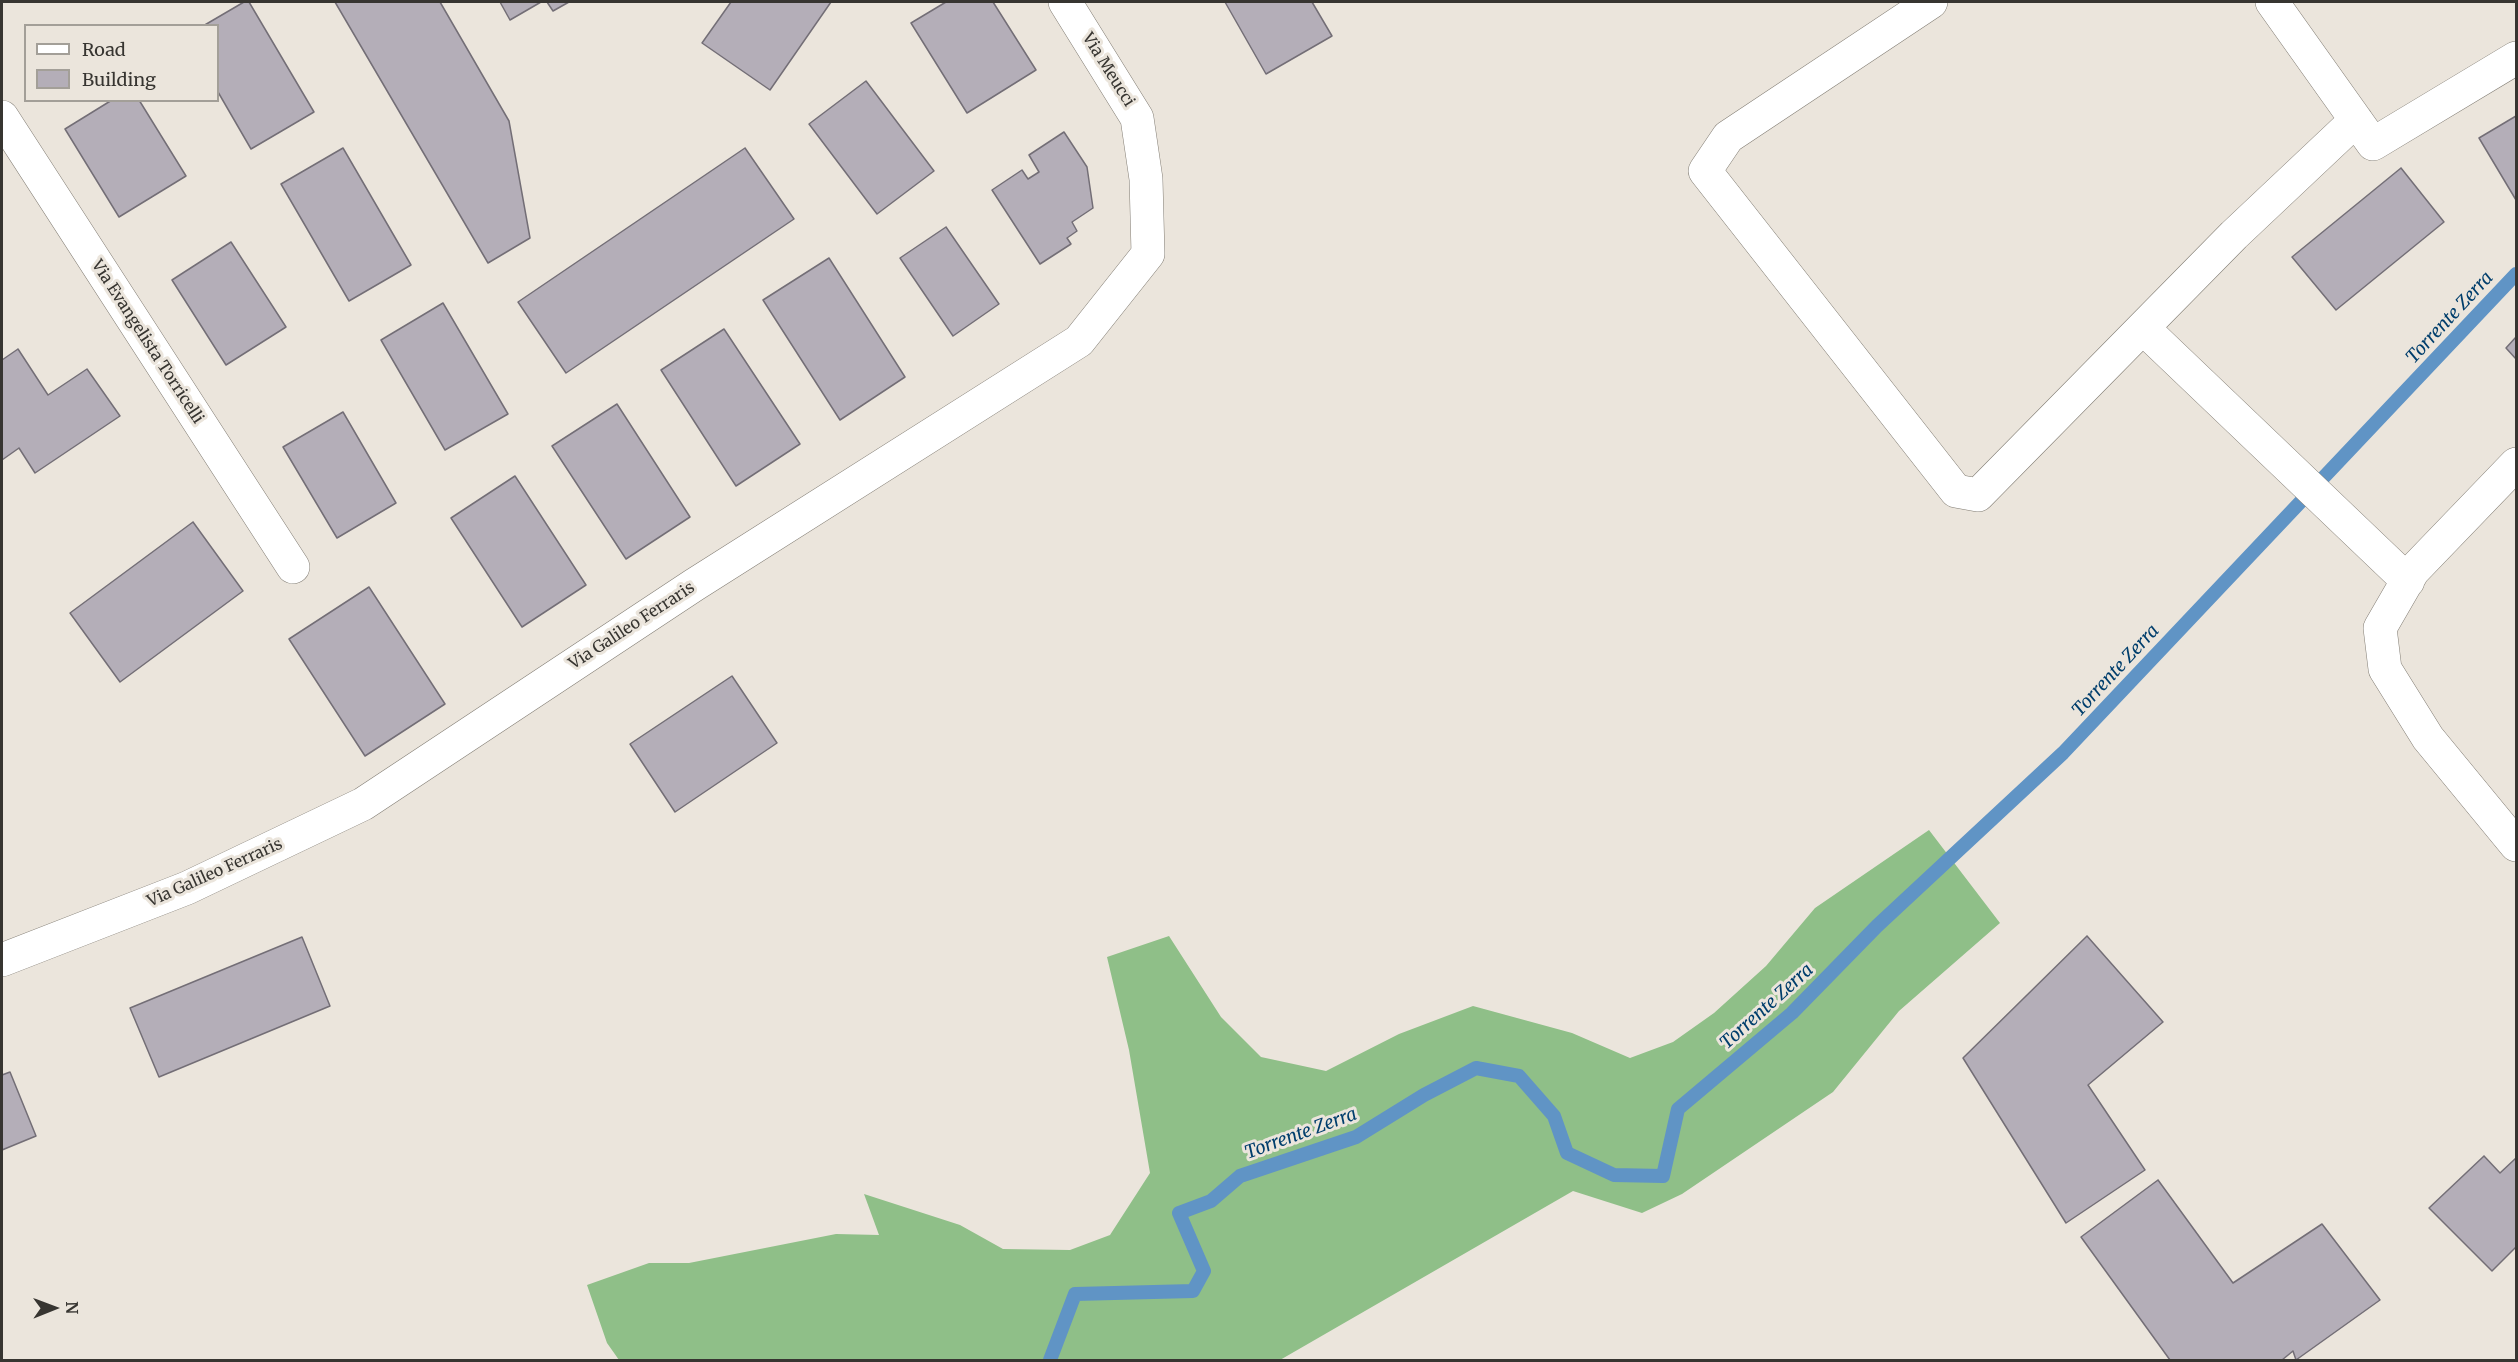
<!DOCTYPE html>
<html>
<head>
<meta charset="utf-8">
<style>
	body { margin:0 }
	#map { position:relative; width:2518px; height:1362px; overflow:hidden; background:#ebe5dc; font-family:Merriweather,serif }
	canvas { display:block }
	.frame { position:absolute; inset:0; border:3px solid #373531; pointer-events:none }
	.legend { position:absolute; left:24px; top:24px; width:195px; height:78px; box-sizing:border-box; background:#ebe5dc; border:2px solid #a39f98; margin:0; padding:8px 10px; list-style:none; font-size:18px; color:#373531 }
	.legend li { display:flex; align-items:center; gap:12px; height:30px }
	.legend b { width:30px; border:2px solid #a39f98 }
	.north { position:absolute; left:24px; top:1278px; width:60px; height:60px; -webkit-text-stroke:4px #ebe5dc; paint-order:stroke; rotate:89deg; font-size:16px; font-weight:700; line-height:24px; text-align:center; color:#373531 }
	.north::after { content:''; display:block; margin:auto; width:21px; height:27px; background:#373531; clip-path:polygon(50% 0,100% 100%,50% 72%,0 100%) }
</style>
</head>
<body>
<div id="map">
<canvas width="2518" height="1362"></canvas>
<div class="frame"></div>
<ul class="legend">
<li><b style="height:8px;background:#fff"></b>Road</li>
<li><b style="height:16px;background:#b4aeb8"></b>Building</li>
</ul>
<div class="north">N</div>
</div>
<script>
const ctx = document.querySelector('canvas').getContext('2d');
ctx.lineJoin = 'round';
function paint(path, color) {
  ctx.fillStyle = color;
  ctx.fill(path, 'evenodd');
}
function poly(rows) {
  const path = new Path2D();
  for (const r of rows) {
    path.moveTo(r[0], r[1]);
    for (let i = 2; i < r.length; i += 2) path.lineTo(r[i], r[i + 1]);
  }
  return path;
}
function strokePath(path, color, width, dash) {
  ctx.strokeStyle = color;
  ctx.lineWidth = width;
  ctx.lineCap = dash ? 'butt' : 'round';
  ctx.setLineDash(dash || []);
  ctx.stroke(path);
}
function write(font, color, halo, rows, align = 'center') {
  ctx.font = font + ' Merriweather,serif';
  ctx.lineWidth = 6;
  ctx.setLineDash([]);
  ctx.textBaseline = 'middle';
  ctx.strokeStyle = halo;
  ctx.fillStyle = color;
  for (const [text, x, y, turn = 0] of rows) {
    ctx.save();
    ctx.translate(x, y);
    ctx.rotate((+turn || 0) * Math.PI / 180);
    ctx.textAlign = isNaN(turn) ? turn : align;
    if (halo) ctx.strokeText(text, 0, 0);
    ctx.fillText(text, 0, 0);
    ctx.restore();
  }
}
paint(poly([
	[1929,830,2000,923,1899,1011,1833,1092,1682,1194,1642,1213,1573,1191,1280,1360,619,1360,607,1343,587,1285,649,1263,689,1263,836,1234,879,1235,864,1194,960,1225,1003,1249,1070,1250,1110,1235,1150,1173,1129,1050,1107,957,1169,936,1221,1017,1261,1057,1326,1071,1399,1034,1473,1006,1572,1033,1630,1058,1673,1042,1714,1013,1766,966,1815,908]
]), '#8fbf88');
strokePath(poly([
	[1050,1360,1075,1294,1193,1291,1204,1271,1179,1213,1211,1201,1240,1176,1356,1137,1424,1095,1476,1068,1519,1076,1554,1116,1567,1153,1614,1175,1663,1176,1678,1109,1792,1013,1877,926,2063,753,2516,274]
]), '#6094c5', 14);
const building = poly([
	[244,2,249,2,314,112,251,149,218,92,218,26,203,26,244,2],
	[335,2,440,2,509,121,530,238,488,263,335,2],
	[500,2,541,2,510,20,500,2],
	[547,2,569,2,553,11,547,2],
	[731,2,831,2,770,90,702,43,731,2],
	[946,2,993,2,1036,70,967,113,911,23,946,2],
	[1225,2,1312,2,1332,36,1266,74,1225,2],
	[866,81,934,171,877,214,809,124,866,81],
	[112,100,139,100,186,176,119,217,65,129,112,100],
	[2516,116,2516,200,2479,138,2516,116],
	[1064,132,1087,167,1093,208,1072,222,1077,231,1067,238,1071,244,1040,264,992,190,1022,170,1028,179,1039,172,1029,155,1064,132],
	[343,148,411,265,349,301,281,184,343,148],
	[745,148,794,219,566,373,518,302,745,148],
	[2401,168,2444,222,2336,310,2292,257,2401,168],
	[946,227,999,304,953,336,900,258,946,227],
	[231,242,286,327,226,365,172,280,231,242],
	[829,258,905,377,840,420,763,300,829,258],
	[443,303,508,414,445,450,381,340,443,303],
	[724,329,800,444,736,486,661,370,724,329],
	[2516,337,2516,359,2506,348,2516,337],
	[18,349,48,395,87,369,120,416,35,473,19,448,2,460,2,360,18,349],
	[617,404,690,517,626,559,552,446,617,404],
	[343,412,396,503,337,538,283,447,343,412],
	[515,476,586,585,522,627,451,518,515,476],
	[193,522,243,591,120,682,70,613,193,522],
	[369,587,445,704,365,756,289,639,369,587],
	[732,676,777,743,675,812,630,744,732,676],
	[2087,936,2163,1022,2088,1085,2145,1170,2066,1223,1963,1058,2087,936],
	[302,937,330,1006,159,1077,130,1008,302,937],
	[10,1072,36,1136,2,1150,2,1075,10,1072],
	[2484,1156,2500,1173,2516,1158,2516,1247,2492,1271,2429,1208,2484,1156],
	[2158,1180,2233,1283,2322,1224,2380,1300,2296,1360,2293,1351,2282,1360,2170,1360,2081,1237,2158,1180]
]);
paint(building, '#b4aeb8');
strokePath(building, '#736e76', 1.5);
const minor = poly([
	[1931,2,1728,137,1705,171,1956,491,1978,495,2234,235,2356,120],
	[2272,2,2373,144,2516,58],
	[2,117,293,567],
	[2143,328,2408,581],
	[2516,464,2413,571,2380,628,2385,669,2428,738,2516,845],
	[2,960,187,888,363,804,694,585,1079,341,1148,254,1146,179,1137,118,1065,2]
]);
strokePath(minor, '#817c73', 34);
strokePath(minor, '#fff', 33);
write('16px', '#373531', '#ebe5dc', [
	["Via Meucci",1108,70,58],
	["Via Evangelista Torricelli",147,342,57],
	["Via Galileo Ferraris",632,626,-33],
	["Via Galileo Ferraris",215,873,-24]
]);
write('italic 18px', '#003e6c', '#ebe5dc', [
	["Torrente Zerra",2450,318,-47],
	["Torrente Zerra",2116,671,-47],
	["Torrente Zerra",1767,1007,-42],
	["Torrente Zerra",1301,1134,-20]
]);
</script>
</body>
</html>
